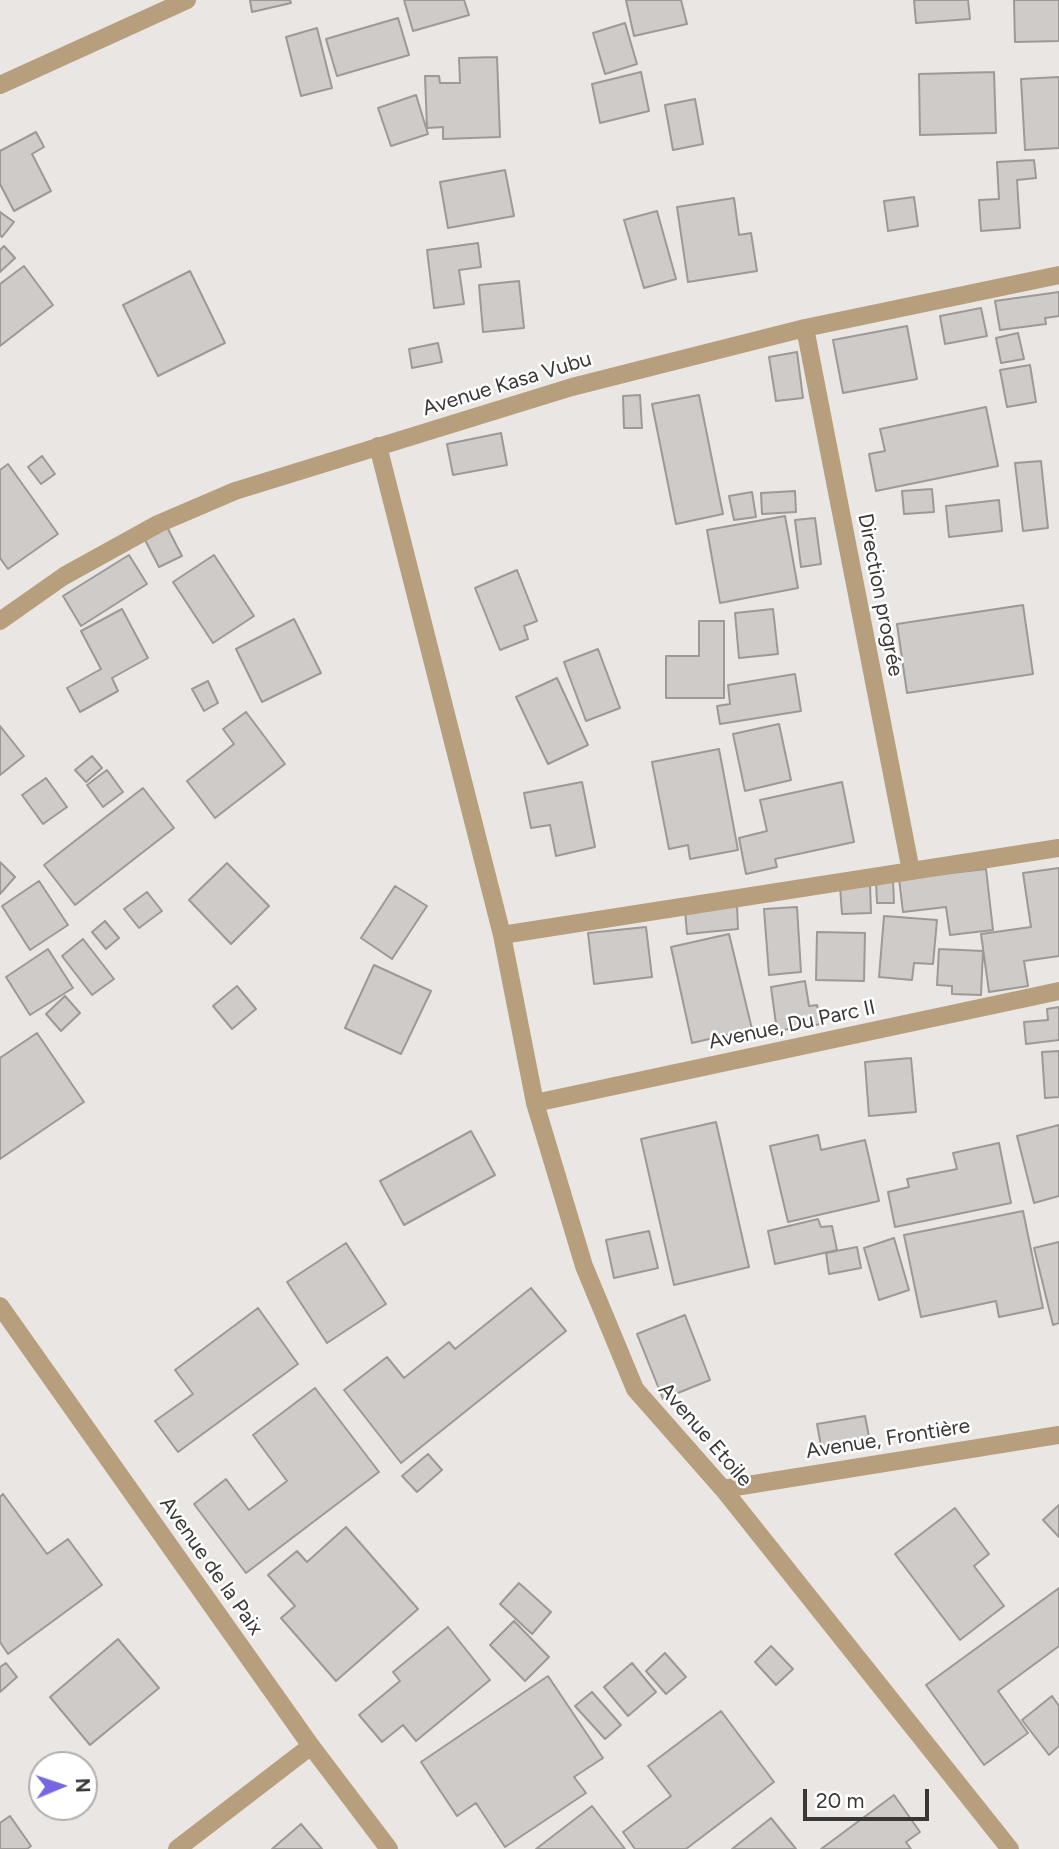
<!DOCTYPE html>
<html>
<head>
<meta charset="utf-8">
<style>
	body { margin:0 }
	#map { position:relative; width:1059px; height:1849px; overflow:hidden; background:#e9e6e3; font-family:Figtree,sans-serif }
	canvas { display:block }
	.north { position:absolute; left:28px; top:1751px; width:70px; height:70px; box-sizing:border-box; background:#fff; border:2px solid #b0afaf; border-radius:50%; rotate:88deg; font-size:19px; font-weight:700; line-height:28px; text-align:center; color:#393837 }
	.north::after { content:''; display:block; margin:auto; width:24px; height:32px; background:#7666e0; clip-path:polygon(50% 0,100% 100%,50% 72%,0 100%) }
	.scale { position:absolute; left:803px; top:1789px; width:126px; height:32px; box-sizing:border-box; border:4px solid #393837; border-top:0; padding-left:9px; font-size:21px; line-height:24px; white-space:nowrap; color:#393837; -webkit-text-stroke:5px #fff; paint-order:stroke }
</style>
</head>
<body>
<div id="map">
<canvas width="1059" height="1849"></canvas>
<div class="north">N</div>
<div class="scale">20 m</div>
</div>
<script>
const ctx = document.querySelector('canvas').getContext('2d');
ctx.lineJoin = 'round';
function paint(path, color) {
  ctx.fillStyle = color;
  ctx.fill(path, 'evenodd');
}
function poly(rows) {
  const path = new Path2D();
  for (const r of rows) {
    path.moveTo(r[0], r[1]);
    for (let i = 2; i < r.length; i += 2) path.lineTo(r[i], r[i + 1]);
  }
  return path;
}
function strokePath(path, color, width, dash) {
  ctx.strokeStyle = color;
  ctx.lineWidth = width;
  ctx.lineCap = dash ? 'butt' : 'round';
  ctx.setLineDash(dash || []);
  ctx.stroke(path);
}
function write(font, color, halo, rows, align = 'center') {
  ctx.font = font + ' Figtree,sans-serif';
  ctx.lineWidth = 5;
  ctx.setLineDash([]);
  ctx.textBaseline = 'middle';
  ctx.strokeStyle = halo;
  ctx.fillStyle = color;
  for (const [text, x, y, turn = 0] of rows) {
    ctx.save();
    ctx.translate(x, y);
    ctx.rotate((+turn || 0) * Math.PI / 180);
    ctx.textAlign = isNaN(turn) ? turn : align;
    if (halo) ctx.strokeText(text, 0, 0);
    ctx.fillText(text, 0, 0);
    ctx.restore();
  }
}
const building = poly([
	[250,0,290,0,291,3,252,12,250,0],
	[404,0,464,0,469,15,413,31,404,0],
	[626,0,681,0,687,24,634,36,626,0],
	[914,0,968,0,970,19,916,23,914,0],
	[1014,0,1059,0,1059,41,1015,42,1014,0],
	[398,18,409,55,337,76,326,39,398,18],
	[625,23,637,64,605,74,593,33,625,23],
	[317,28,332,88,301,96,286,37,317,28],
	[497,57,500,137,443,139,443,127,427,128,425,76,439,76,440,83,460,83,459,58,497,57],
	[641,72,649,111,600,123,592,84,641,72],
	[994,72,996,133,920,135,919,74,994,72],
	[1059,77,1059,148,1025,150,1021,79,1059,77],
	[416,95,428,134,391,146,378,108,416,95],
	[695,99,703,144,673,150,665,105,695,99],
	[36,132,44,147,32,154,51,191,14,211,0,184,0,151,36,132],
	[1034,160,1036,178,1017,180,1020,228,981,231,979,200,999,199,997,162,1034,160],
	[505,170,514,216,448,228,440,182,505,170],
	[914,197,918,226,888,231,884,201,914,197],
	[734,198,739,235,751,233,757,271,688,282,677,207,734,198],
	[657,211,676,279,644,288,624,220,657,211],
	[0,212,14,222,2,237,0,235,0,212],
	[478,243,481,267,459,270,464,304,434,308,427,250,478,243],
	[4,246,15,258,0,272,0,250,4,246],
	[24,266,53,305,0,346,0,284,24,266],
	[190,271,225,343,158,376,123,305,190,271],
	[519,281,524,328,483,332,479,285,519,281],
	[1059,292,1059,316,1045,318,1046,324,1000,330,995,301,1059,292],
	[981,308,987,336,945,344,940,316,981,308],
	[907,326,917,379,843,393,833,340,907,326],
	[1018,333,1024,359,1001,363,996,338,1018,333],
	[438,343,442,362,412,368,409,349,438,343],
	[797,352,803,398,776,401,769,357,797,352],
	[1030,365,1036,402,1007,407,1000,370,1030,365],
	[640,395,642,428,624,428,623,396,640,395],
	[699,395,723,514,676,524,652,404,699,395],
	[986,407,998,466,876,491,869,454,885,451,880,429,986,407],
	[501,433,507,465,453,475,447,444,501,433],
	[42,456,55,474,41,484,28,467,42,456],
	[1041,461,1048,528,1023,531,1015,463,1041,461],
	[8,464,58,534,8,569,0,558,0,470,8,464],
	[932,489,934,512,904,514,902,491,932,489],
	[795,491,796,512,762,514,761,493,795,491],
	[752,492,756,517,734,520,729,496,752,492],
	[999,500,1002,531,949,537,946,506,999,500],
	[785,516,798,588,720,603,707,530,785,516],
	[815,518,821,564,801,567,795,520,815,518],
	[167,527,182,556,159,567,144,538,167,527],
	[129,555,147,584,81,626,63,596,129,555],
	[214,555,254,616,213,643,173,582,214,555],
	[517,570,537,621,524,626,528,639,500,650,475,588,517,570],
	[1023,605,1033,674,907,693,897,624,1023,605],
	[122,609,148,658,112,678,118,691,80,712,67,688,101,669,81,631,122,609],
	[773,609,778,654,739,658,735,613,773,609],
	[294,619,321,673,262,702,236,649,294,619],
	[699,621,724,621,724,698,666,698,666,656,699,656,699,621],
	[598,649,620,708,586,721,564,662,598,649],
	[795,674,801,711,720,724,717,706,730,704,728,685,795,674],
	[557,678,588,745,548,764,516,697,557,678],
	[208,681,218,703,204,711,192,689,208,681],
	[246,712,285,764,215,818,187,781,234,744,223,729,246,712],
	[779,724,791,780,745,791,733,734,779,724],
	[0,726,24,756,0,775,0,726],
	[719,749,738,850,690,859,688,845,669,849,652,762,719,749],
	[92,756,102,768,86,782,75,770,92,756],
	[107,770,123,792,103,807,87,785,107,770],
	[46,778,67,807,43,824,22,795,46,778],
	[582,782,595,847,556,856,550,825,531,828,524,793,582,782],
	[842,782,854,842,775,859,777,867,746,874,739,838,767,831,760,800,842,782],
	[143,788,174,828,75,905,44,865,143,788],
	[0,862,15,877,0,894,0,862],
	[227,863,269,906,231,944,189,900,227,863],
	[1059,868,1059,956,1024,961,1028,986,989,992,981,934,1031,927,1023,873,1059,868],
	[986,869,993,930,950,935,946,907,903,912,899,879,986,869],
	[893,880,894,903,877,903,876,881,893,880],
	[39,881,68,925,30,950,2,906,39,881],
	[870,884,871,913,842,914,840,886,870,884],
	[395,886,427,906,392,959,361,938,395,886],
	[147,892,162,911,139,928,124,909,147,892],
	[737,905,738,929,687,934,685,910,737,905],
	[797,907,801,972,769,975,764,909,797,907],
	[884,916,937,920,933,964,914,963,912,980,879,977,884,916],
	[105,921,119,938,106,949,92,932,105,921],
	[646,927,652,977,594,984,588,933,646,927],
	[817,932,865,933,864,981,816,980,817,932],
	[729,934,752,1029,692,1043,671,947,729,934],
	[83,939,114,979,92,995,62,956,83,939],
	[48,949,73,988,30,1015,6,977,48,949],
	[939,949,983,951,981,995,952,994,952,986,937,985,939,949],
	[374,965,431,991,401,1054,345,1028,374,965],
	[805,981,809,1006,817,1005,821,1024,777,1031,771,987,805,981],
	[237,986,256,1009,232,1029,213,1006,237,986],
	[65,996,80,1013,61,1031,46,1014,65,996],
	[1059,1007,1059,1040,1026,1044,1024,1022,1048,1020,1047,1009,1059,1007],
	[37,1033,84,1102,0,1159,0,1058,37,1033],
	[1059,1051,1059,1097,1045,1098,1042,1052,1059,1051],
	[911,1058,916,1112,869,1116,865,1062,911,1058],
	[716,1122,749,1267,674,1285,641,1139,716,1122],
	[1059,1125,1059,1196,1034,1203,1017,1136,1059,1125],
	[471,1131,495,1175,404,1225,380,1181,471,1131],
	[818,1135,821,1150,865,1140,879,1201,788,1222,770,1146,818,1135],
	[999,1143,1011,1203,895,1227,888,1192,909,1187,907,1179,957,1169,953,1153,999,1143],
	[1023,1211,1043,1308,999,1317,996,1301,921,1317,904,1235,1023,1211],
	[818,1219,821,1227,832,1226,837,1250,775,1264,768,1231,818,1219],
	[649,1231,658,1268,614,1278,606,1240,649,1231],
	[894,1238,909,1290,879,1300,864,1248,894,1238],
	[1059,1242,1059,1323,1053,1325,1034,1248,1059,1242],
	[346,1243,386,1304,327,1343,287,1282,346,1243],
	[857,1247,861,1268,829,1274,826,1253,857,1247],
	[531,1288,566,1331,401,1463,344,1390,387,1357,404,1378,449,1342,455,1349,531,1288],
	[258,1308,298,1364,178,1452,155,1421,193,1394,175,1370,258,1308],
	[685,1315,710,1380,663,1399,637,1334,685,1315],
	[315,1388,379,1472,246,1573,194,1504,226,1479,249,1510,287,1481,253,1435,315,1388],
	[865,1416,870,1442,822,1451,817,1424,865,1416],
	[428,1454,442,1470,417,1492,402,1476,428,1454],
	[3,1494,47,1554,68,1539,102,1585,8,1654,0,1642,0,1497,3,1494],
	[1059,1505,1059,1537,1043,1520,1059,1505],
	[955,1508,989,1554,974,1566,1004,1606,960,1640,895,1554,955,1508],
	[346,1527,418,1609,336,1681,281,1618,295,1606,268,1575,297,1551,307,1562,346,1527],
	[519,1583,551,1612,532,1634,500,1604,519,1583],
	[1059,1588,1059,1646,998,1691,1028,1733,984,1765,926,1685,1059,1588],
	[514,1621,549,1657,525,1681,490,1645,514,1621],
	[448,1627,490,1680,416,1741,403,1725,382,1742,359,1715,400,1681,393,1672,448,1627],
	[118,1639,159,1688,90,1745,50,1697,118,1639],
	[771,1646,793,1669,776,1685,755,1662,771,1646],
	[665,1653,686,1677,666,1694,646,1671,665,1653],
	[6,1663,17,1677,0,1692,0,1667,6,1663],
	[632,1663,656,1692,628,1716,604,1687,632,1663],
	[548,1676,603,1758,574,1777,586,1793,505,1847,476,1803,457,1816,421,1762,548,1676],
	[592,1692,621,1725,605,1739,575,1706,592,1692],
	[1052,1696,1059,1706,1059,1746,1049,1755,1022,1720,1052,1696],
	[721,1711,774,1782,686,1849,635,1849,623,1832,671,1796,648,1766,721,1711],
	[894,1795,920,1832,906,1842,911,1849,821,1849,894,1795],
	[592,1806,625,1849,536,1849,592,1806],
	[10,1816,31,1846,27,1849,0,1849,0,1823,10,1816],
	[771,1818,796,1849,732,1849,771,1818],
	[301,1824,322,1849,272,1849,301,1824]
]);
paint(building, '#cecbc8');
strokePath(building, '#9c9996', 2);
strokePath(poly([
	[0,85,187,0],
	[805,328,911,871],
	[378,446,502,935,535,1103,584,1266,635,1389,723,1489,1010,1849],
	[0,621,64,576,158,524,235,491,572,387,805,328,1059,275],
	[502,935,1059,848],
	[535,1103,1059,991],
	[0,1306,311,1746,389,1849],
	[723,1489,1059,1435],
	[177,1849,311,1746]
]), '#b79f7e', 18);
write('21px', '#393837', '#fff', [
	["Avenue Kasa Vubu",507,384,-17],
	["Direction progrée",880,595,79],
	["Avenue, Du Parc II",792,1025,-12],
	["Avenue Etoile",705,1435,49],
	["Avenue, Frontière",888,1439,-9],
	["Avenue de la Paix",211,1566,55]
]);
</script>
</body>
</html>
